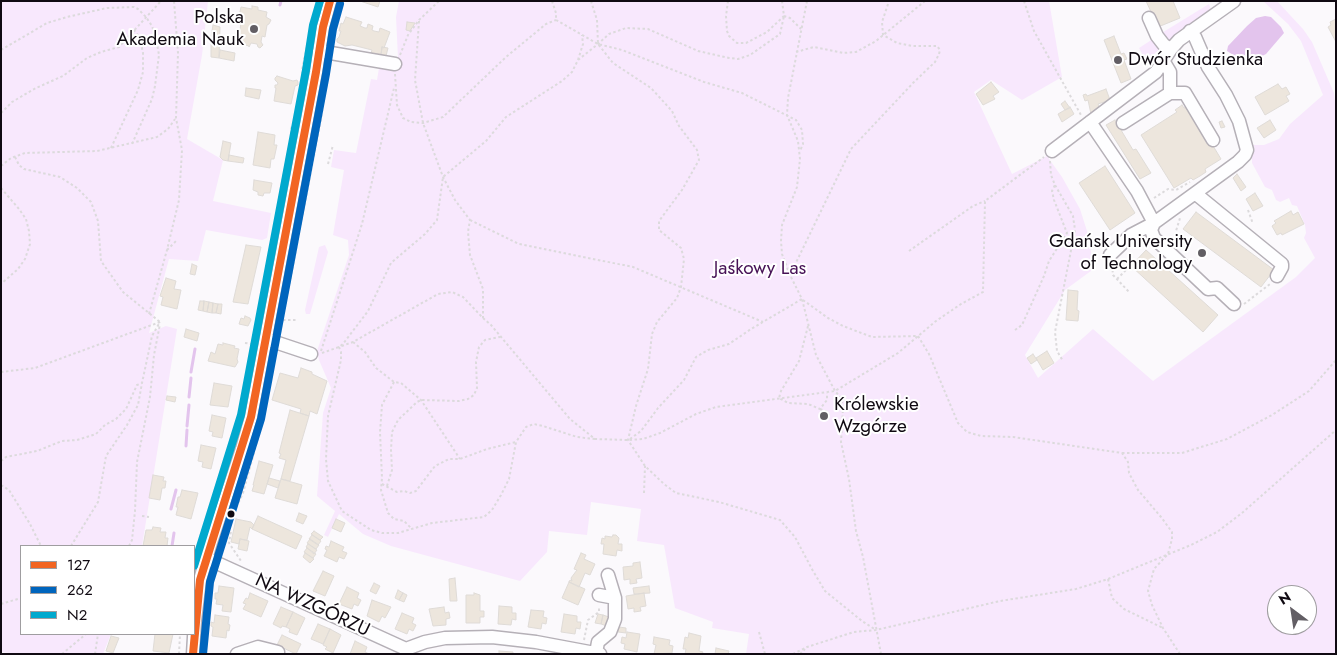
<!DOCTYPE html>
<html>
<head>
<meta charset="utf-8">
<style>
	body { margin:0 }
	#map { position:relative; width:1337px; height:655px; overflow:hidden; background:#fbf9fc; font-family:Jost,sans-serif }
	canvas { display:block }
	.frame { position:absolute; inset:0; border:2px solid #100a12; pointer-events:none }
	.legend { position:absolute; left:20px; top:545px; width:175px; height:90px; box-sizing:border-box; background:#fff; border:1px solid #9f9da0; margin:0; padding:6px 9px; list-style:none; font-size:15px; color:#100a12 }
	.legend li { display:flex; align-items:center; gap:10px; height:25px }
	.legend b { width:25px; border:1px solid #9f9da0 }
	.north { position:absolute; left:1267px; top:585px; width:50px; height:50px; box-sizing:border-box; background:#fff; border:1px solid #9f9da0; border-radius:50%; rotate:329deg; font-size:14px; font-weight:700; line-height:20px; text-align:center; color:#100a12 }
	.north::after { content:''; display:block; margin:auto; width:18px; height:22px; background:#625e64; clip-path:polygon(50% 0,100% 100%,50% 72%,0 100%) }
</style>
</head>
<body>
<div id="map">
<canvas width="1337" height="655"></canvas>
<div class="frame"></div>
<ul class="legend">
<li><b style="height:6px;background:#f26522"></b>127</li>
<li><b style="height:6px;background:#0065bd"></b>262</li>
<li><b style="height:6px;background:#00a9ce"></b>N2</li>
</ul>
<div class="north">N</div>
</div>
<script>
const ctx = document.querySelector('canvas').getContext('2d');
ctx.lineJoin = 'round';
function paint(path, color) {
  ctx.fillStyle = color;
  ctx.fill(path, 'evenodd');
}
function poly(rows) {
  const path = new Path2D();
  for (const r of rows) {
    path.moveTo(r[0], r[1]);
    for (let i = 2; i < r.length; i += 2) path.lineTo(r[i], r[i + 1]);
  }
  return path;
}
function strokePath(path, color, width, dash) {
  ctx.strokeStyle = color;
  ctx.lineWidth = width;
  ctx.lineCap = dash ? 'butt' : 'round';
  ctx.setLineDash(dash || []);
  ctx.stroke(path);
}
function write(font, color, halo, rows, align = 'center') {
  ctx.font = font + ' Jost,sans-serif';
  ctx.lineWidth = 4;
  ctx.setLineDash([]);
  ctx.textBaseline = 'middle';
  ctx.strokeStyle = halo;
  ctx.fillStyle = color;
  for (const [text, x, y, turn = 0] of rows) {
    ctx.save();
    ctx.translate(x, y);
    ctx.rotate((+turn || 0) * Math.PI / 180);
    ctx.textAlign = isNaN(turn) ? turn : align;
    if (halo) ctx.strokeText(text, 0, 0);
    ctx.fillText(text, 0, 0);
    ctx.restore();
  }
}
paint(poly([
	[1,1,208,1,202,55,187,139,223,160,213,201,271,213,267,238,262,240,206,230,198,261,169,259,149,333,166,326,177,329,142,546,21,546,21,634,111,634,103,654,16,654,1,652],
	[399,1,1049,1,1062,77,1022,100,991,80,974,92,1012,174,1047,156,1062,177,1080,209,1087,231,1093,263,1095,268,1065,290,1025,355,1038,378,1093,329,1153,381,1296,277,1315,258,1304,238,1306,233,1305,225,1297,206,1292,205,1289,198,1280,202,1276,200,1272,190,1265,187,1252,163,1252,156,1255,149,1253,145,1264,145,1279,139,1290,124,1323,95,1301,41,1288,24,1263,1,1277,1,1303,29,1312,42,1334,93,1336,112,1336,654,746,654,749,634,712,628,713,622,675,608,664,545,637,541,641,509,591,502,587,535,549,531,547,552,520,581,391,546,363,534,339,514,328,537,324,535,335,511,317,496,323,413,331,388,319,360,317,351,349,255,348,240,333,235,344,170,331,167,334,150,356,153,371,79,377,80,379,68,392,68,398,58,396,17],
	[1277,595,1307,595,1307,625,1277,625],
	[1209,4,1211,10,1170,40,1168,41,1160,34],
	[318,8,323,9,312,68,306,67,308,49],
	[1156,37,1160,49,1146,61,1139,48],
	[325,245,328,252,310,314,306,314,305,310,319,247]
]), '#f8e8fd');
paint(poly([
	[1265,16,1271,17,1281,27,1284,33,1266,54,1254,60,1243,61,1227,51,1228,46,1247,26,1256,18]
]), '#e3c4ed');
strokePath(poly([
	[280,5,281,1],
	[191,372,195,349],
	[189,397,191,378],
	[187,426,189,405],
	[186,446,187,430],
	[171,509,176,490],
	[172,546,174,533]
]), '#e3c4ed', 3);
const building = poly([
	[360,1,380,1,378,7,360,1],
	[1146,1,1173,1,1180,18,1158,27,1146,1],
	[252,6,258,7,258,10,267,12,266,17,271,20,269,24,267,25,265,37,262,36,261,42,263,45,260,48,258,47,257,44,251,43,249,47,249,46,234,42,237,29,240,30,241,22,238,21,241,7,252,9,252,6],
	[346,17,362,22,360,26,365,28,367,28,368,24,373,26,372,30,374,31,379,32,380,28,390,32,384,48,382,47,381,55,371,53,372,50,352,45,345,46,337,42,337,39,339,37,341,31,339,31,341,23,343,24,346,17],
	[1336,19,1336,42,1328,27,1331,25,1330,22,1336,19],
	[407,22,415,23,410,31,406,30,407,22],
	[213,25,220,27,219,58,211,57,211,37,213,25],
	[1114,36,1121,54,1124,53,1127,59,1124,60,1131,79,1121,83,1104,40,1114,36],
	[382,47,388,48,386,56,381,55,382,47],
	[220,50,235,53,234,61,219,58,220,50],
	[277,76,293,81,297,80,298,82,298,85,295,86,291,104,274,101,276,88,275,88,275,85,277,85,278,83,275,80,275,78,277,76],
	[991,82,999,92,993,96,995,99,983,105,976,94,991,82],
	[1278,84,1282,89,1286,87,1290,94,1286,96,1289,101,1265,115,1255,97,1278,84],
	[246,88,261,90,259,99,245,96,246,88],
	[1106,89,1110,100,1098,104,1100,108,1091,114,1088,100,1085,101,1083,95,1086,94,1087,96,1106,89],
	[1065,101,1070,108,1065,110,1061,104,1065,101],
	[1182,105,1184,108,1189,106,1221,159,1205,169,1206,172,1200,176,1193,180,1191,178,1174,188,1141,135,1177,112,1175,110,1182,105],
	[1070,107,1074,114,1062,122,1058,114,1070,107],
	[1115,120,1133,150,1136,149,1151,173,1140,179,1106,125,1115,120],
	[1270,120,1276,130,1264,138,1257,128,1270,120],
	[1222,121,1225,127,1221,128,1219,122,1222,121],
	[258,132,275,135,274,145,277,145,274,159,271,159,270,168,253,165,258,132],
	[223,141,231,143,228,161,223,160,220,157,223,141],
	[229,155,244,158,243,163,228,161,229,155],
	[1105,166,1135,213,1110,230,1079,183,1105,166],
	[1237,174,1246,187,1241,191,1233,178,1237,174],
	[254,180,272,183,270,193,264,193,263,196,258,195,258,192,253,190,254,180],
	[1255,193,1263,206,1253,211,1246,199,1255,193],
	[1291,211,1293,215,1298,212,1304,224,1282,235,1281,233,1277,235,1272,226,1276,223,1274,221,1291,211],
	[1196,212,1274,270,1261,287,1183,229,1196,212],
	[246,245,261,247,248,304,233,302,246,245],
	[1146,250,1218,315,1203,332,1131,266,1146,250],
	[192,264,197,266,195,275,190,274,192,264],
	[166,278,176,281,174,289,181,290,177,309,161,305,163,297,160,296,166,278],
	[1068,290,1078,291,1077,310,1079,311,1078,321,1066,320,1068,290],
	[200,301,204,301,203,311,198,310,200,301],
	[204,301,209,302,207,312,203,311,204,301],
	[209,302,213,303,212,313,207,312,209,302],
	[213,303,218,304,216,313,212,313,213,303],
	[218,304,222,304,221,314,216,313,218,304],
	[245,316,250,318,251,320,248,326,239,324,241,318,244,319,245,316],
	[186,329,199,333,197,341,184,337,186,329],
	[223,343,235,346,234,348,239,349,237,359,238,362,235,367,208,361,211,352,215,354,218,344,223,345,223,343],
	[1047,351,1054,363,1043,370,1036,358,1047,351],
	[1033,354,1037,360,1031,364,1027,358,1033,354],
	[301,368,312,372,312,374,327,381,317,414,310,411,309,416,300,413,301,409,272,400,280,373,298,378,301,368],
	[214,383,232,386,228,407,210,405,214,383],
	[167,396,176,397,175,402,166,400,167,396],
	[290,410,309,416,290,481,281,479,286,460,279,458,281,454,279,453,290,410],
	[212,415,226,418,222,438,212,436,213,432,209,431,212,415],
	[201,445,216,448,211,469,202,467,203,462,198,461,201,445],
	[259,461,273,465,264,494,252,491,254,485,253,485,259,461],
	[153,475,164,477,163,481,166,481,165,488,162,488,160,500,149,498,153,475],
	[269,478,280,481,278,488,267,484,269,478],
	[281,479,302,485,297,504,275,498,281,479],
	[182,490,198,493,191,519,176,515,178,507,176,507,178,497,180,497,182,490],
	[299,513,307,516,303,524,296,521,299,513],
	[258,516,302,536,296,549,252,529,258,516],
	[236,519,251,522,254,525,252,529,250,527,247,540,240,539,239,544,231,542,236,519],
	[336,519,345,523,341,532,332,528,336,519],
	[153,527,161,528,160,532,166,532,165,538,168,538,167,546,143,546,146,530,152,530,153,527],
	[314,531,323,537,320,540,311,534,314,531],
	[312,535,321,541,318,545,309,539,312,535],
	[613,535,616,535,619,538,618,544,622,544,622,551,617,550,616,556,603,554,604,544,601,544,602,538,605,539,605,536,612,537,613,535],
	[240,539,249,541,247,551,238,549,240,539],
	[310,539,319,545,316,549,307,543,310,539],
	[331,541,344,547,342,551,347,553,344,559,339,557,337,562,324,556,327,550,325,549,326,546,329,547,331,541],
	[308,544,317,550,314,554,306,547,308,544],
	[307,548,316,554,313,558,304,552,307,548],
	[305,553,314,559,310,563,303,557,305,553],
	[581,553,586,555,584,559,595,564,590,575,585,573,579,587,569,582,570,580,572,581,571,578,577,570,574,569,581,553],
	[640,562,642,578,636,579,637,583,630,584,630,579,624,580,623,567,633,566,633,563,640,562],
	[323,571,334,576,325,596,313,591,323,571],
	[455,578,457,601,450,601,449,579,455,578],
	[569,582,585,589,578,605,562,598,569,582],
	[374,583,380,586,376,594,370,591,374,583],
	[219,586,234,588,231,612,222,611,223,605,216,604,217,599,215,599,215,593,218,593,219,586],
	[649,586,650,593,634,594,633,588,649,586],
	[347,587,359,593,357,598,361,600,358,606,354,604,352,609,339,604,347,587],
	[398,590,403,593,399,600,395,598,398,590],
	[250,593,268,601,261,617,243,609,246,604,243,603,246,598,248,599,250,593],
	[403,593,407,595,404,602,399,600,403,593],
	[474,593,480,595,480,611,484,611,484,617,480,617,480,623,466,623,466,595,474,595,474,593],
	[644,593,646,606,640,607,641,611,634,612,634,608,628,609,626,596,644,593],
	[372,600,391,607,385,618,382,616,379,622,367,616,372,600],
	[499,606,512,607,512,613,516,613,516,620,512,619,511,625,498,624,499,606],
	[281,607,293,612,286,627,282,626,281,628,273,624,281,607],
	[444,607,445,613,449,612,450,618,446,619,446,625,433,626,429,609,444,607],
	[531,610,544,611,543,617,547,618,546,624,542,623,541,629,528,627,531,610],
	[293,612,305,618,297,635,289,632,290,629,286,627,293,612],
	[402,613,414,618,412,623,416,625,413,631,409,629,407,634,395,629,402,613],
	[564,614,577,616,577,622,581,622,580,629,576,628,575,634,561,632,564,614],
	[598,614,603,615,601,624,595,623,598,614],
	[215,615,229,617,228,624,230,625,229,631,227,630,226,638,212,636,213,627,211,626,211,622,214,623,215,615],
	[603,615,609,617,607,626,601,624,603,615],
	[318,624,330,629,323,644,311,639,318,624],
	[619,627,626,628,626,633,618,632,619,627],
	[330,629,341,635,333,653,325,649,327,647,323,645,330,629],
	[627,632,640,634,637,652,624,649,625,644,621,643,622,637,626,638,627,632],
	[689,633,701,636,699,651,703,652,702,654,685,654,686,649,683,649,685,637,688,638,689,633],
	[155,634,173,634,169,653,153,651,155,634],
	[282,635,301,644,296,654,277,645,282,635],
	[111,636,119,638,113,653,106,651,111,636],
	[654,637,670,640,669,645,673,646,672,653,654,654,656,645,653,644,654,637],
	[355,641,367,647,365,652,369,654,350,654,355,641],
	[716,648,729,651,728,654,715,654,716,648],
	[499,651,513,652,513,654,499,654,499,651]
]);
paint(building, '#ede6dd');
strokePath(building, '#dfdbd7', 1);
const minor = poly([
	[1149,18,1157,36,1164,45,1171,49],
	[319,51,395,64],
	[1170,93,1185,93,1213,140],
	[1090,122,1137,191,1154,223,1238,162,1245,155,1247,150,1239,121,1226,95,1208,67,1195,37,1190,31],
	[1123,123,1170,93,1170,72,1164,62],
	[1052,151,1156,72,1171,49,1179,40,1234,1],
	[1196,194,1282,264,1282,267,1277,276],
	[1154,223,1151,230,1154,238,1208,289,1217,288,1234,304],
	[1110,255,1131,235,1154,223],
	[266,339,311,354],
	[206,558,406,649,425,642,445,638,492,637,536,642,600,654],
	[599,595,615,598],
	[596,653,598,642,610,632,615,619,615,598,608,575],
	[193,654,195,620,200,580,211,542,242,449,251,417,316,72,323,27,330,1],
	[237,654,258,647,278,652]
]);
strokePath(minor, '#b5b0b7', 15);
strokePath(poly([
	[552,1,556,13,556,20],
	[591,1,597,20,598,44,613,63,651,88,672,111,679,126,697,150,699,160,682,190,659,221,659,230,681,248,684,259,681,287,677,298,657,322,652,334,648,369,636,406,628,440,645,466,664,484,676,493,719,502,780,520,795,537,813,571,825,591,862,621,876,630],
	[728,1,726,16,727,31,729,36,737,43,746,43,767,32,784,16],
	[782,1,784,16,790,18,801,29],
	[807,1,788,98,787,115,798,141,800,159,797,187,782,225,781,241,782,254,790,275,802,299,816,355,835,391,841,398,843,408,841,442,849,479,856,531,863,557,881,654],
	[1024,1,1034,31,1081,115],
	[556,20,598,44,622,50,704,82,742,93,796,120,802,130,803,144,800,151],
	[419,21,415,80,423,123,443,177,455,200,470,220,468,232,470,255,483,289,483,318],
	[1,50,47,23,67,17,107,8,134,7,138,9,146,17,152,26,156,38,159,55,155,86,152,99,132,144],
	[796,52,814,47,843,53,856,52,876,41,925,1],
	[400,55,408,35,419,20,439,1],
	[578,60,583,44,582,35],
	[395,74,397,105,403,118,411,122,423,123,443,117,506,57,546,24,556,20],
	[303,79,302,70,311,27],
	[1,113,12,102,36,88,63,76,87,58,101,52,119,47,161,1],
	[291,139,291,129,295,118],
	[111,148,138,90,143,72,143,53,140,38,134,30],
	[15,157,19,165,24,169,60,177,77,188,91,202,98,221,101,261,123,292,160,322],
	[1050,161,1051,175,1055,185,1073,216,1075,230,1055,332,1057,351,1063,361],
	[328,164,333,145],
	[1,166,11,158,25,153,97,151,157,137,168,129,175,119],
	[1,188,19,209,26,219,29,231,30,244,25,259,18,269,1,284],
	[1154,198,1168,189,1176,190,1190,182],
	[1248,210,1253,224],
	[276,215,289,146],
	[470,220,519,244,633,267,763,322],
	[1178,245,1176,231,1180,218],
	[167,250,177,240],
	[909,251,973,206,985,201],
	[1112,265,1113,275,1130,293],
	[790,275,851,149,914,82,935,62,939,54,940,50,937,46,912,46,897,43,883,35,882,22,889,1],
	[1117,279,1131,265,1127,261],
	[803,300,828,318,843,326,872,337,918,336],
	[1244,304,1270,284],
	[149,314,167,250,179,200,182,150,176,118,178,53,174,1],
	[283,320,298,320],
	[808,326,799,361,781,391,779,398,788,403,808,404,820,409,827,400,827,393],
	[1015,330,1022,325,1044,276,1049,261,1067,233,1054,200,1052,191,1055,185],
	[280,333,321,119,329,65],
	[918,336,929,354,958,423,967,432,981,436,1013,437,1122,453,1128,462,1129,473,1138,490,1161,517,1172,532,1172,539,1168,554,1154,569,1148,591,1152,605,1163,628,1180,654],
	[353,342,365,352,376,368,394,382,401,383,421,400,460,459],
	[245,343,252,344],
	[321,351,362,224,394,88],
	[322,353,339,347,343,344,368,311,391,263,425,234,437,220,443,177,486,141,506,117,562,81,572,72,578,60,598,44,609,34,626,28,648,29,698,51,729,58,738,59,750,55,780,34,784,16],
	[248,368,253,343],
	[1,372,35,368,160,322],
	[394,382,382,405,380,432,382,478,381,490,388,513,394,519,404,521,412,529],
	[820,409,827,412,829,415,825,420,823,419,824,416],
	[595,439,577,437,543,426,534,424,526,427,516,442,509,479,501,495,492,510,484,517,432,523,398,533,382,533,371,530,342,511,328,481,326,459,328,416,341,360,341,352,339,347,353,342,438,294,452,292,463,297,483,318,491,325,570,419,595,439,628,440,643,439,660,433,696,414,716,407,835,391,898,353,936,321,961,304,983,292,985,201,1044,157],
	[630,439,641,431,658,408,684,380,696,357,708,350,729,344,751,329,802,299],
	[1122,453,1182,453,1227,439,1272,415,1309,391,1336,360],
	[1,461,6,457,37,451,62,441,77,440,96,434,105,425,116,419,126,409,137,385,142,383,152,336,160,322],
	[382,484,397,492,404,491,410,493,416,491,435,466,449,459,460,459,487,449,516,442],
	[1,485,9,490,30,524,41,546],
	[387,486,392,470,391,450,392,432,398,420,417,402,421,400,459,401,468,399,474,395,477,388,476,362,479,347,485,340,500,337],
	[644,493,645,466],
	[142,516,149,517],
	[232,516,243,493,258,438],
	[227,530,231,531,229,543,241,561],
	[71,546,98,502,106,456,127,425,138,405,142,383],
	[129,546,132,540,135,511,137,462,150,397,154,355,160,324],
	[1108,579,1112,598,1124,609,1163,628],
	[1,604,21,598],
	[759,632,765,654],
	[584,640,588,620,599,612,599,606],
	[62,654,86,634],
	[95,654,98,634],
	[179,654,180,634],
	[793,654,807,647,854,632,876,630,1000,601,1076,589,1108,579,1191,545,1217,532,1242,513,1336,430],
	[800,654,805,649]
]), '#dcdadc', 2, [2.5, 2.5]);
strokePath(minor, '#fefeff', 12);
strokePath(poly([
	[193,654,200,580,251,417,316,72,323,27,330,1]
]), '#f26522', 8);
strokePath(poly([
	[203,654,210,582,261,419,326,74,333,29,340,4]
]), '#0065bd', 8);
strokePath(poly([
	[194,566,241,415,306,70,313,25,320,1]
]), '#00a9ce', 8);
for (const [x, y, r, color] of [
	[254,29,5,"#625e64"],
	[1118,60,5,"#625e64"],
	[1202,253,5,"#625e64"],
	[824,416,5,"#625e64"],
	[231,514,4.5,"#100a12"]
]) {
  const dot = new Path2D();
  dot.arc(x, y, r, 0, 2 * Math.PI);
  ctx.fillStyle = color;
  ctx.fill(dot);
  strokePath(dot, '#fff', 2);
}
write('19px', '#100a12', '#fff', [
	["Polska",244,18],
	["Akademia Nauk",244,40],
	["Dwór Studzienka",1128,60,"left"],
	["Gdańsk University",1192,242],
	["of Technology",1192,264],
	["Królewskie",834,405,"left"],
	["Wzgórze",834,427,"left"]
], 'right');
write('19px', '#471256', '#fff', [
	["Jaśkowy Las",760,269]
]);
write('19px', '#100a12', '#fff', [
	["NA WZGÓRZU",312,606,25]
]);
</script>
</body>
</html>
